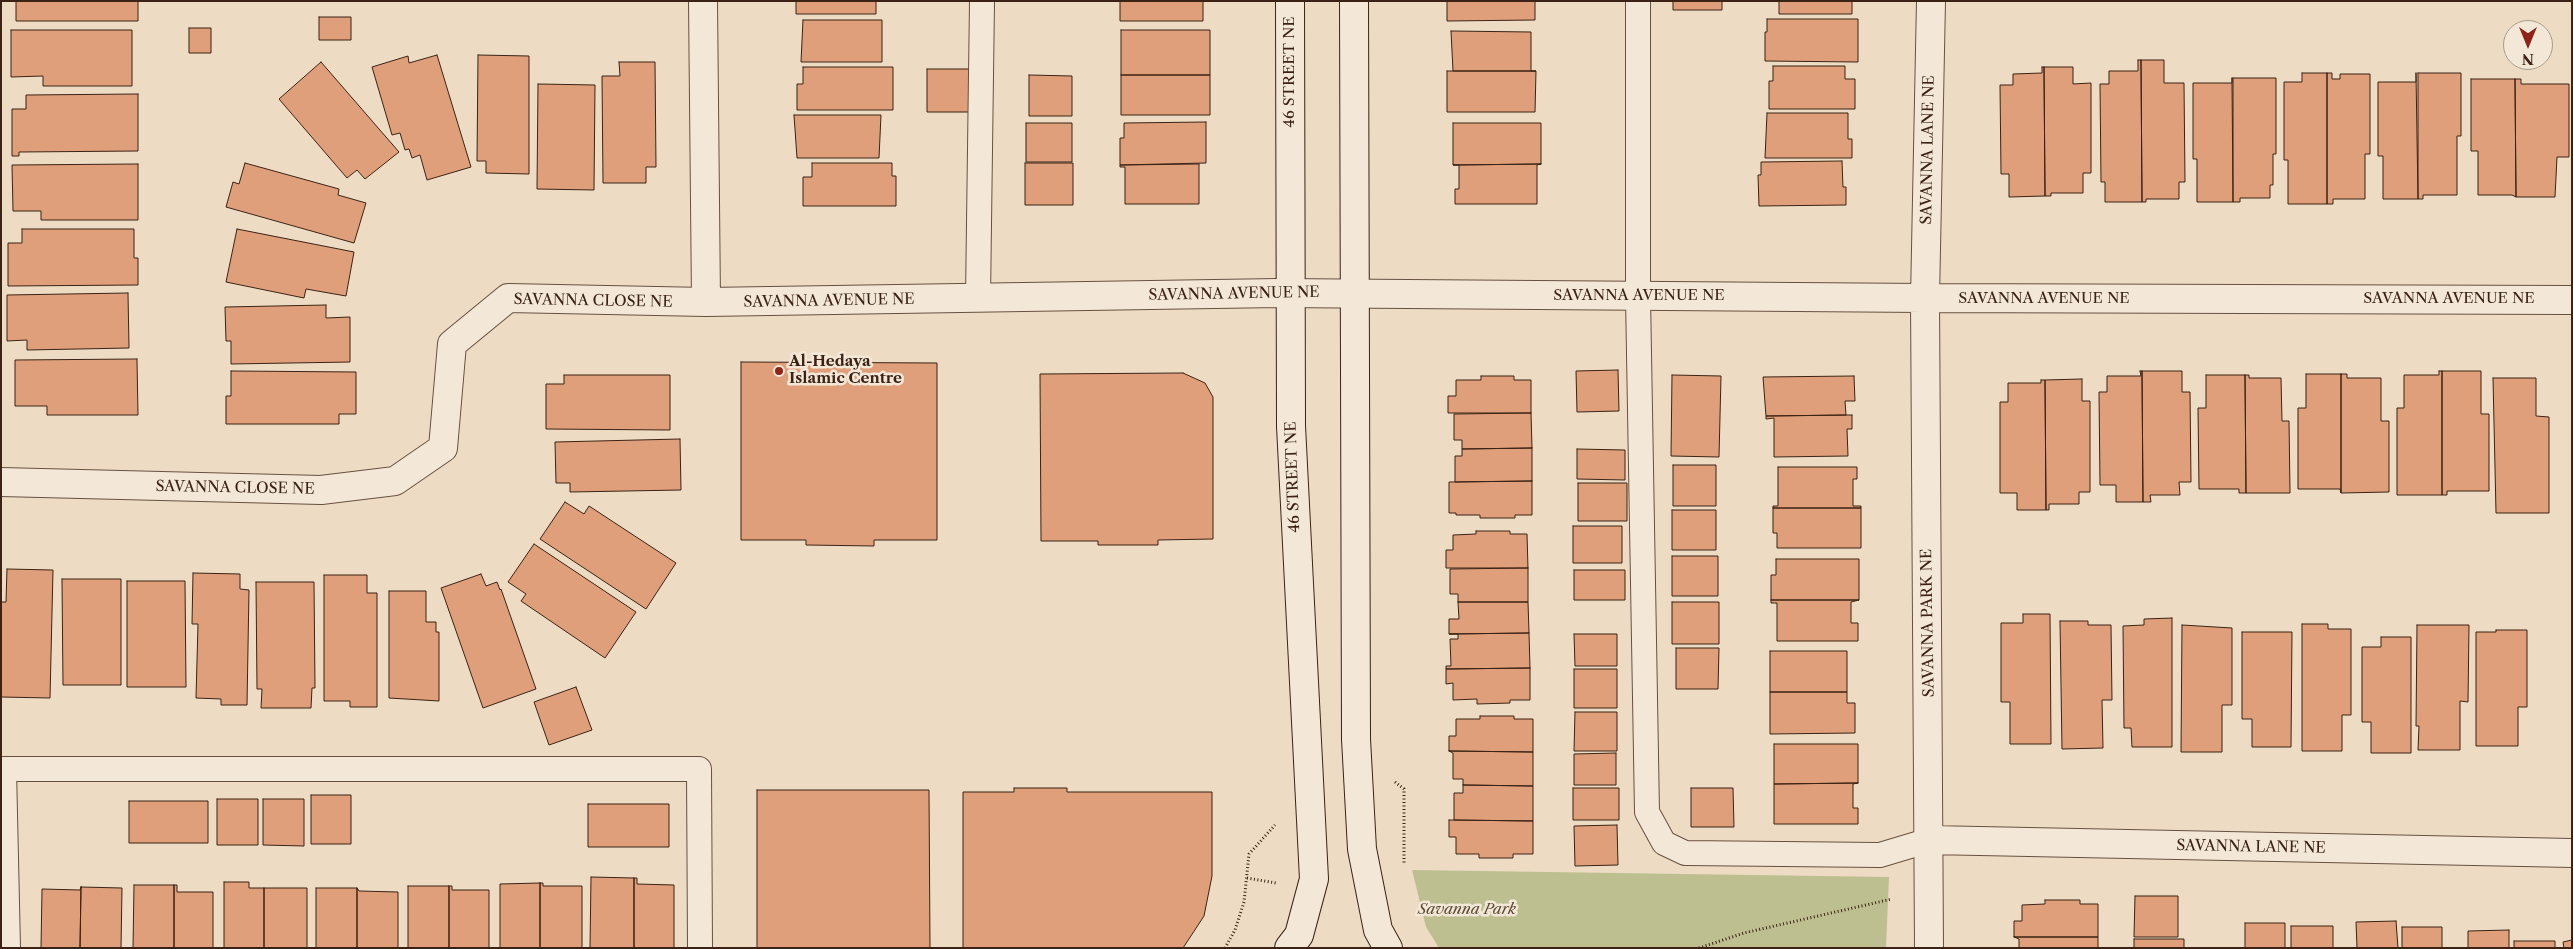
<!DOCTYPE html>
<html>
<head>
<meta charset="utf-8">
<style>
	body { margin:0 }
	#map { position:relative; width:2573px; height:949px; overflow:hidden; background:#eddcc3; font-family:"Libre Caslon Text",serif }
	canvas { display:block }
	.frame { position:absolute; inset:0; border:2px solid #3b2215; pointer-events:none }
	.north { position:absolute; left:2503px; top:20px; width:50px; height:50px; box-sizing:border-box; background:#f3e8d8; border:1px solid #a9998a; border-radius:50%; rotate:180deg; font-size:14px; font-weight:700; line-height:20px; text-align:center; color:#3b2215 }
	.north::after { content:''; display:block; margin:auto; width:18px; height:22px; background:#8f2418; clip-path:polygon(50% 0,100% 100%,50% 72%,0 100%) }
</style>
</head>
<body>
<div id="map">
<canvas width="2573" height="949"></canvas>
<div class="frame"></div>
<div class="north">N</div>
</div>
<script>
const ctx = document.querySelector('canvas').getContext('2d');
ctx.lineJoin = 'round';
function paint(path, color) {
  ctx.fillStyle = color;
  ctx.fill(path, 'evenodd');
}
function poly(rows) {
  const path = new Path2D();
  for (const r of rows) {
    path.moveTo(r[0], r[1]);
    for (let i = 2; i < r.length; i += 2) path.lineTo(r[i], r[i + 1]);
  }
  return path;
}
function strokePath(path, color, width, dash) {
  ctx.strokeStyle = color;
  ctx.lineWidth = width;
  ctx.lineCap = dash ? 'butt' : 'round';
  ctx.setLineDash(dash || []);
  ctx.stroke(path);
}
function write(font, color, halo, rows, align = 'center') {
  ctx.font = font + ' "Libre Caslon Text",serif';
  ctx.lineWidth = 5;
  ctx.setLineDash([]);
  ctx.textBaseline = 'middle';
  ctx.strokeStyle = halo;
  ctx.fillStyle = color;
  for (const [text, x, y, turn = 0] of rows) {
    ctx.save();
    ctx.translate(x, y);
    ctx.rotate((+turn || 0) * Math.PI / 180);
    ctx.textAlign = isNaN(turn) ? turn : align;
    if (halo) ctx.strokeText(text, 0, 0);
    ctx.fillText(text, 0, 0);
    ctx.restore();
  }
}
paint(poly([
	[1412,870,1889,877,1886,948,1439,948,1426,927]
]), '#bebf90');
const building = poly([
	[16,1,138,1,138,21,16,21,16,1],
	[796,1,876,1,876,14,796,14,796,1],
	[1120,1,1203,1,1203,21,1120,21,1120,1],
	[1447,1,1535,1,1535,20,1447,21,1447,1],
	[1673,1,1722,1,1722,10,1673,10,1673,1],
	[1779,1,1852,1,1852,14,1779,14,1779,1],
	[319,17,351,17,351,40,319,40,319,17],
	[1767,19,1858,19,1858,62,1765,61,1765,32,1767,32,1767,19],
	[803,20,882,20,882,62,801,62,803,20],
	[189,28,211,28,211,53,189,53,189,28],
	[11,30,132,30,132,86,43,86,43,76,11,77,11,30],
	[1121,30,1210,30,1210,75,1121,75,1121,30],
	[1451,31,1531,32,1531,71,1536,71,1453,71,1451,31],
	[437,55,471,167,427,180,420,155,412,158,409,149,405,150,400,133,392,135,372,67,408,56,409,63,437,55],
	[478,55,529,56,529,174,486,173,486,161,477,161,478,55],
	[2138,60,2141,60,2142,202,2105,202,2105,182,2101,182,2100,84,2109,84,2109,71,2138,71,2138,60],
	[2141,60,2164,60,2164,83,2184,83,2185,182,2179,182,2179,199,2146,199,2146,202,2142,202,2141,60],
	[321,62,399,152,365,179,357,170,347,178,279,99,321,62],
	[619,62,655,62,656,167,646,167,646,183,603,183,602,76,620,76,619,62],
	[1773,66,1845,66,1845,79,1855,79,1855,109,1769,109,1769,81,1773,81,1773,66],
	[803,67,893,67,893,110,797,110,797,84,803,84,803,67],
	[2042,67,2044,67,2045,196,2009,197,2009,174,2001,174,2000,85,2013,85,2013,74,2042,73,2042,67],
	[2044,67,2073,67,2073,84,2091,83,2091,173,2083,173,2083,193,2051,193,2051,196,2045,196,2044,67],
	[927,69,977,69,977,112,927,112,927,69],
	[1447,71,1536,71,1535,112,1447,112,1447,71],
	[2302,73,2327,73,2327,204,2288,204,2288,160,2284,160,2284,82,2302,82,2302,73],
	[2327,73,2332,73,2332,79,2340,79,2340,74,2370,74,2370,154,2365,154,2365,199,2333,199,2333,204,2327,204,2327,73],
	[2416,73,2418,199,2383,199,2383,156,2378,156,2378,82,2416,82,2416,73],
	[2418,73,2461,73,2461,136,2457,136,2457,195,2423,195,2423,199,2418,199,2418,73],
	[1029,75,1072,76,1072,116,1029,116,1029,75],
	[1121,75,1210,75,1210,115,1121,115,1121,75],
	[2232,78,2233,202,2197,202,2197,159,2193,159,2193,83,2232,83,2232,78],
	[2233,78,2276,78,2276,154,2273,154,2273,185,2270,185,2270,198,2240,198,2240,202,2233,202,2233,78],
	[2471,79,2515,79,2516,197,2512,195,2478,195,2478,151,2471,151,2471,79],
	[2515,79,2521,79,2521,84,2569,84,2569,157,2557,157,2555,197,2516,197,2515,79],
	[538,84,595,85,594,190,537,189,538,84],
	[138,94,138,151,19,152,19,156,12,156,12,109,26,109,26,95,138,94],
	[1767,113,1848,113,1848,139,1852,139,1852,158,1765,158,1767,113],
	[794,115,881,115,879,158,797,158,794,115],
	[1206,122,1206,163,1120,165,1120,138,1124,138,1124,123,1206,122],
	[1026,123,1072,123,1072,162,1026,162,1026,123],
	[1453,123,1541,123,1541,164,1453,165,1453,123],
	[1842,161,1843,187,1846,187,1846,205,1759,206,1758,175,1761,175,1761,162,1842,161],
	[245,163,339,189,338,195,366,203,354,243,226,207,233,182,239,184,245,163],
	[812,163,892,163,892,176,896,176,896,206,803,206,803,177,812,177,812,163],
	[1025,163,1073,163,1073,205,1025,205,1025,163],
	[138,164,138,220,41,220,41,211,13,211,12,165,138,164],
	[1199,164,1199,204,1125,204,1125,167,1120,167,1120,165,1199,164],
	[1541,164,1537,165,1537,204,1455,204,1455,189,1459,189,1459,165,1453,165,1541,164],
	[22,229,134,229,134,258,138,258,138,285,8,286,8,243,22,243,22,229],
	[237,229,354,252,346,296,306,289,304,298,226,282,237,229],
	[128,293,129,348,27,350,27,340,7,341,7,295,128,293],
	[326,305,326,318,350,317,350,362,231,364,231,341,226,341,225,307,326,305],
	[137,359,138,415,47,415,47,406,15,406,15,360,137,359],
	[741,362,937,363,937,540,874,540,874,546,806,545,806,540,741,540,741,362],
	[1618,370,1619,411,1577,412,1576,371,1618,370],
	[231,371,356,372,356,414,339,414,339,424,226,424,226,396,231,396,231,371],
	[2140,371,2142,371,2143,502,2116,502,2116,485,2100,485,2099,392,2107,392,2107,376,2141,376,2140,371],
	[2142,371,2182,371,2182,392,2190,392,2191,482,2179,482,2180,495,2150,495,2151,502,2143,502,2142,371],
	[2439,371,2442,371,2442,495,2397,495,2397,408,2404,408,2404,375,2439,375,2439,371],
	[2442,371,2481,371,2481,414,2489,414,2489,491,2447,491,2447,495,2442,495,2442,371],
	[1183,373,1205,383,1213,397,1213,539,1158,540,1158,545,1098,545,1098,541,1041,541,1040,374,1183,373],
	[2306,374,2341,374,2341,493,2340,489,2298,489,2298,408,2306,408,2306,374],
	[2341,374,2347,374,2347,378,2381,378,2381,421,2389,421,2389,492,2341,493,2341,374],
	[564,375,670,375,670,430,546,429,546,384,564,384,564,375],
	[1672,375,1721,376,1719,457,1671,456,1672,375],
	[2206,375,2245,375,2246,493,2239,493,2239,489,2199,489,2198,408,2206,408,2206,375],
	[2245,375,2249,375,2249,378,2281,378,2282,421,2289,421,2290,493,2246,493,2245,375],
	[1481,376,1514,376,1514,380,1531,380,1531,413,1448,413,1448,396,1456,396,1456,380,1481,380,1481,376],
	[1854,376,1855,401,1845,401,1846,415,1766,416,1763,377,1854,376],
	[2493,378,2536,378,2536,416,2549,417,2549,513,2496,513,2493,378],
	[2082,379,2082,401,2090,401,2090,492,2079,492,2079,504,2049,504,2049,510,2046,510,2045,380,2082,379],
	[2041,380,2045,380,2046,510,2017,510,2017,493,2000,493,2000,402,2008,402,2008,383,2041,383,2041,380],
	[1531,413,1532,448,1462,449,1462,440,1454,440,1454,414,1531,413],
	[1852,415,1852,429,1847,429,1848,456,1774,457,1774,418,1766,419,1766,416,1852,415],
	[680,439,681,490,570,492,570,483,556,483,555,442,680,439],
	[1532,448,1532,481,1455,482,1455,456,1462,456,1462,449,1532,448],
	[1577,449,1625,450,1625,480,1577,479,1577,449],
	[1673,465,1716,465,1716,506,1673,506,1673,465],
	[1778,467,1857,467,1857,479,1853,479,1853,506,1861,506,1861,508,1773,508,1773,506,1778,506,1778,467],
	[1532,481,1532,515,1515,515,1515,518,1480,518,1480,515,1456,515,1456,513,1449,513,1449,482,1532,481],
	[1578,483,1627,483,1627,521,1578,521,1578,483],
	[565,502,584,514,589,506,676,563,646,609,540,539,565,502],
	[1773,508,1861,508,1861,548,1777,548,1777,533,1773,533,1773,508],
	[1672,510,1716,510,1716,550,1672,550,1672,510],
	[1573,526,1622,526,1622,563,1573,563,1573,526],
	[1476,531,1510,531,1510,534,1527,534,1528,568,1446,568,1446,550,1453,550,1453,535,1476,534,1476,531],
	[534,544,636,612,605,658,521,601,526,594,508,582,534,544],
	[1672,556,1718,556,1718,596,1672,596,1672,556],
	[1776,559,1859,559,1859,600,1771,600,1771,575,1776,575,1776,559],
	[1528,568,1528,602,1458,602,1458,594,1450,594,1450,569,1528,568],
	[7,569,53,570,50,698,1,697,1,602,6,602,7,569],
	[1574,570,1625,570,1625,600,1574,600,1574,570],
	[193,573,240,574,240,589,249,590,247,705,221,705,221,699,196,698,198,624,192,624,193,573],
	[481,574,486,586,497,582,500,590,501,589,536,689,483,708,441,588,481,574],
	[324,575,367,575,367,593,377,593,377,707,350,707,350,701,324,701,324,575],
	[62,579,121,579,121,685,63,685,62,579],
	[127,581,185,581,186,687,127,687,127,581],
	[256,582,314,582,315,688,312,688,311,708,261,708,262,689,257,689,256,582],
	[389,591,426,591,426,622,436,622,436,632,439,632,439,701,389,698,389,591],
	[1771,600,1859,600,1851,602,1851,623,1858,623,1858,641,1777,641,1777,603,1771,603,1771,600],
	[1458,602,1528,602,1529,633,1449,634,1449,619,1459,619,1458,602],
	[1672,602,1719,602,1719,644,1672,644,1672,602],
	[2023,614,2050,614,2051,744,2010,744,2010,702,2001,702,2001,623,2023,623,2023,614],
	[2172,618,2172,747,2132,747,2131,728,2124,728,2123,626,2144,625,2144,619,2172,618],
	[2060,621,2088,621,2088,625,2111,625,2112,700,2102,700,2103,748,2062,749,2060,621],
	[2302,624,2328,624,2328,629,2351,629,2351,715,2342,715,2342,751,2302,751,2302,624],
	[2182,625,2232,628,2232,705,2222,705,2222,752,2181,752,2182,625],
	[2417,625,2469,625,2468,702,2460,701,2460,750,2418,750,2419,726,2416,726,2417,625],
	[2496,630,2527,630,2527,707,2518,707,2518,746,2476,746,2476,632,2496,632,2496,630],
	[2242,632,2292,632,2291,747,2252,747,2252,719,2242,719,2242,632],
	[1529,633,1530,668,1446,669,1446,666,1451,666,1450,639,1458,639,1458,634,1449,634,1529,633],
	[1574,634,1617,634,1617,666,1575,666,1574,634],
	[2381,637,2411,637,2411,753,2371,753,2371,722,2362,722,2362,647,2381,647,2381,637],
	[1676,648,1719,648,1718,689,1676,689,1676,648],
	[1770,651,1847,651,1847,692,1770,692,1770,651],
	[1530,668,1530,700,1510,700,1510,703,1477,704,1477,699,1453,700,1453,683,1446,684,1446,669,1530,668],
	[1574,669,1617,669,1617,708,1574,708,1574,669],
	[576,687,592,730,549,745,534,702,576,687],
	[1770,692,1847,692,1847,703,1855,703,1855,733,1770,734,1770,692],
	[1575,712,1617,712,1617,751,1574,751,1575,712],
	[1480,716,1514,716,1514,719,1533,719,1533,752,1449,751,1449,736,1456,736,1456,719,1480,719,1480,716],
	[1774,744,1858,744,1858,783,1774,784,1774,744],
	[1449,751,1533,752,1533,786,1463,785,1463,779,1453,779,1453,753,1449,751],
	[1616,753,1616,785,1574,785,1574,754,1616,753],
	[1858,783,1853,784,1853,808,1858,808,1858,824,1774,824,1774,784,1858,783],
	[1463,785,1533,786,1533,821,1454,820,1454,793,1463,793,1463,785],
	[1014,788,1067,788,1067,792,1212,792,1212,876,1204,916,1183,948,963,948,963,792,1014,792,1014,788],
	[1573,788,1619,788,1619,820,1573,820,1573,788],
	[1691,788,1733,788,1734,827,1691,827,1691,788],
	[757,790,929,790,930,948,757,948,757,790],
	[311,795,351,795,351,844,311,844,311,795],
	[217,799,258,799,258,845,217,845,217,799],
	[263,799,304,799,304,846,263,845,263,799],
	[129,801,208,801,208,843,129,843,129,801],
	[588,804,669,804,669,847,588,847,588,804],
	[1449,820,1533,821,1533,854,1513,854,1513,858,1479,858,1479,854,1456,854,1456,837,1449,837,1449,820],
	[1617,825,1618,865,1575,866,1574,826,1617,825],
	[591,877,634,878,634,948,590,948,591,877],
	[634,878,637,878,637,884,674,885,674,948,634,948,634,878],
	[224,882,249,882,249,888,264,888,264,948,224,948,224,882],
	[540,883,540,948,500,948,500,884,540,883],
	[540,883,543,883,543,886,582,886,582,948,540,948,540,883],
	[134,885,174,885,174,948,133,948,134,885],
	[174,885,177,885,177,892,213,892,213,948,174,948,174,885],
	[408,886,449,886,449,948,408,948,408,886],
	[449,886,452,886,452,890,489,890,489,948,449,948,449,886],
	[81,887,122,888,121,948,80,948,81,887],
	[81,887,80,948,41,948,42,889,80,890,81,887],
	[264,888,307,888,307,948,264,948,264,888],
	[316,888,357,888,357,948,316,948,316,888],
	[357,888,359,891,398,892,398,948,357,948,357,888],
	[2135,896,2178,896,2178,937,2134,937,2135,896],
	[2045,900,2080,900,2080,904,2098,904,2098,937,2014,937,2014,921,2022,921,2022,905,2045,904,2045,900],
	[2396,921,2398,948,2357,948,2356,922,2396,921],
	[2245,923,2285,923,2285,948,2245,948,2245,923],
	[2291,926,2333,926,2333,948,2291,948,2291,926],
	[2402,927,2442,927,2442,948,2402,948,2402,927],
	[2509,930,2509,948,2468,948,2468,931,2509,930],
	[2014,937,2098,937,2098,948,2019,948,2019,939,2014,937],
	[2134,939,2184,939,2184,948,2134,948,2134,939],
	[2572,940,2572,948,2564,948,2563,942,2572,940],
	[2514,941,2555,941,2555,948,2514,948,2514,941]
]);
paint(building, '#de9f7a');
strokePath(building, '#3b2215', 1);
const lane = poly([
	[1638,1,1638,296,1647,812,1664,843,1685,853,1880,855,1930,840],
	[978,298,982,1],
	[8,948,4,769,699,769,700,948]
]);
const street = poly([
	[703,1,706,302],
	[1,482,321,490,395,481,443,448,452,344,508,298,706,302,1278,293,1925,298,2572,300],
	[1930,840,2572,853],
	[1929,948,1925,298,1931,1]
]);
const secondary = poly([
	[1354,1,1356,739,1362,849,1378,930,1388,948],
	[1289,948,1299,935,1314,879,1291,426,1290,1]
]);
strokePath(lane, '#685040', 26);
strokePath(street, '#685040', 30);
strokePath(secondary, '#3b2215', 30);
strokePath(poly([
	[1395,782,1404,789,1404,864],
	[1247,878,1276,883],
	[1225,948,1235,930,1244,902,1249,854,1275,825],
	[1699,948,1744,933,1892,899]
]), '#3b2215', 3, [1, 2.5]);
strokePath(lane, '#f3e8d8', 24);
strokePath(street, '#f3e8d8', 28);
strokePath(secondary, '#f3e8d8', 28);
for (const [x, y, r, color] of [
	[779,371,5,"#8f2418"]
]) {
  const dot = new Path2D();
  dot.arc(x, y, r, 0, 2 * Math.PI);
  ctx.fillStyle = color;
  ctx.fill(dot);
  strokePath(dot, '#f3e8d8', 2);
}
write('15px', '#3b2215', '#f3e8d8', [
	["46 STREET NE",1290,72,-90],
	["SAVANNA LANE NE",1928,150,-89],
	["SAVANNA AVENUE NE",1234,294,-1],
	["SAVANNA AVENUE NE",1639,296],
	["SAVANNA AVENUE NE",2044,299],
	["SAVANNA AVENUE NE",2449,299],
	["SAVANNA CLOSE NE",593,301,1],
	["SAVANNA AVENUE NE",829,301,-1],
	["46 STREET NE",1293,477,-92],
	["SAVANNA CLOSE NE",235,488,1],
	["SAVANNA PARK NE",1928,623,-91],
	["SAVANNA LANE NE",2251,847,1]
]);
write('bold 15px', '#3b2215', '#f3e8d8', [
	["Al-Hedaya",789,362],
	["Islamic Centre",789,379]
], 'left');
write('italic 15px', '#5c4934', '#f3e8d8', [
	["Savanna Park",1467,910]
]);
</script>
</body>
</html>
